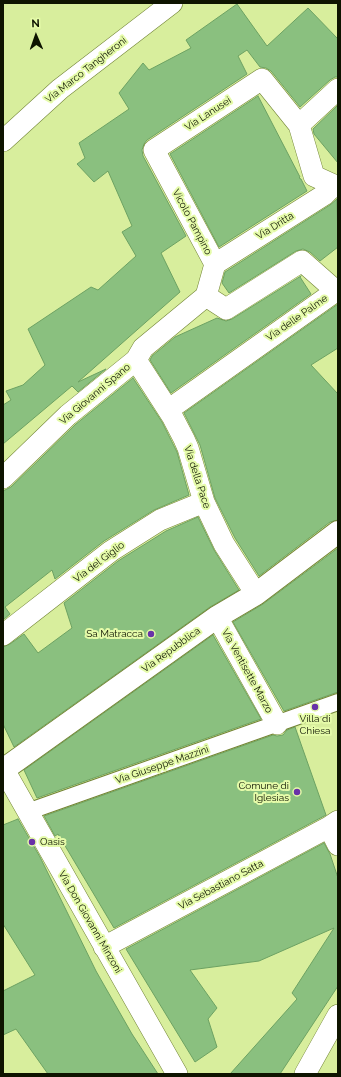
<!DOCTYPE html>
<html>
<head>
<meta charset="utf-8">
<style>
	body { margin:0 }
	#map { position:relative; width:341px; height:1077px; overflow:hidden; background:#d8ee9d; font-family:Raleway,sans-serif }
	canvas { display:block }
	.frame { position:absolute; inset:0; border:4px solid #0e1400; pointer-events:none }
	.north { position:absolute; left:16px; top:16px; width:40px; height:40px; -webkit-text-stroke:3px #e5fba9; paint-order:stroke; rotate:358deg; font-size:11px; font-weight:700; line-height:16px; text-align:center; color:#0e1400 }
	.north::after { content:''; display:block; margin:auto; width:14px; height:18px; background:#0e1400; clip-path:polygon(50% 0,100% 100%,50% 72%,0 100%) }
</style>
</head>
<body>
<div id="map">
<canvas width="341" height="1077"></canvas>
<div class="frame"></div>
<div class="north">N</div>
</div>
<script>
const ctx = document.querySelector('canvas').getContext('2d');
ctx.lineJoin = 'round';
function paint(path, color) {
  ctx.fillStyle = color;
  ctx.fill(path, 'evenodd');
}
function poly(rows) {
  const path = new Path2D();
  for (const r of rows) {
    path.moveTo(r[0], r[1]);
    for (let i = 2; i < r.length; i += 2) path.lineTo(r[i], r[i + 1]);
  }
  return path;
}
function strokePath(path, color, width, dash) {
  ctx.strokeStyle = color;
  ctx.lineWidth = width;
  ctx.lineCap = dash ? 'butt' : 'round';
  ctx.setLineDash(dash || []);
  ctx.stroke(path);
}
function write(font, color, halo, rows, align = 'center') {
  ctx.font = font + ' Raleway,sans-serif';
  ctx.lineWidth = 4;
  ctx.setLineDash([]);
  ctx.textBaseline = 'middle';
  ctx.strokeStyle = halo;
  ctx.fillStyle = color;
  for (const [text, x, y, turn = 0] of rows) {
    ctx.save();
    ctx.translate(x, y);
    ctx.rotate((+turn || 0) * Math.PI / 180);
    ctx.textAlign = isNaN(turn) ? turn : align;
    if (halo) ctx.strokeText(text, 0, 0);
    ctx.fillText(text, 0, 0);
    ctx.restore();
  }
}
const building = poly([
	[237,4,267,46,308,8,338,39,338,77,335,77,330,80,300,107,271,71,266,68,260,67,247,50,238,56,247,74,147,140,144,144,142,150,143,156,186,236,161,253,180,292,78,382,106,369,78,392,72,386,3,444,3,405,11,400,6,391,23,385,45,365,28,329,91,287,98,290,136,256,122,232,132,226,108,171,94,182,77,164,85,158,79,143,129,109,119,93,143,63,149,70,191,48,186,40,237,4],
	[258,96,300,177,299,178,301,179,307,191,219,247,170,154,258,96],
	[338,105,338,163,314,134,313,129,338,105],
	[337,199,338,247,320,261,310,252,303,249,296,251,229,293,222,283,225,272,330,205,337,199],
	[301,276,300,277,311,294,171,393,150,360,152,356,175,337,217,318,226,321,232,319,301,276],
	[338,304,338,348,311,365,338,394,338,520,330,522,259,576,235,538,215,498,200,445,184,413,338,304],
	[133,378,162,422,177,452,189,495,154,510,104,541,55,579,52,570,5,607,10,614,3,620,3,491,11,487,76,424,133,378],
	[198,517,214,550,239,590,210,607,14,747,3,724,3,647,10,644,24,634,38,653,72,628,64,603,118,561,166,531,198,517],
	[338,548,338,692,284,711,233,622,263,604,338,548],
	[213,635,261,719,37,798,24,770,213,635],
	[295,727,326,815,114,928,58,834,55,836,44,816,273,735,277,736,283,735,287,730,295,727],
	[18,819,40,857,96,971,132,1034,158,1074,48,1074,16,1029,3,1035,3,991,35,975,3,924,3,825,18,819],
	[324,843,330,854,338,878,338,986,280,1074,230,1074,297,999,292,993,334,928,259,961,190,970,217,1008,208,1019,217,1047,195,1062,126,949,324,843]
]);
paint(building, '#8ac07f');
strokePath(building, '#6ca162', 1);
const pedestrian = poly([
	[27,812,338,702]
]);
const minor = poly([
	[299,125,338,89],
	[3,141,60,89,172,3],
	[215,264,324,195,334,185],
	[206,296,215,264,154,150,262,79,299,125,314,176,338,187],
	[136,360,172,416,184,439,188,448,204,502,224,544,256,594],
	[168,410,336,291,302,261,226,309,206,296],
	[3,478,68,415,136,360,143,348,206,296],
	[217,617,277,724],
	[3,635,111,551,160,520,204,502],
	[3,768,177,1074],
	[329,827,338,845],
	[104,947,329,827,338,821],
	[305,1074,338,1015]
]);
const secondary = poly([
	[3,770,217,617,256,594,338,532]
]);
strokePath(pedestrian, '#728435', 18);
strokePath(minor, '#728435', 22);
strokePath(secondary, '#728435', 24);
strokePath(pedestrian, '#fff', 16);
strokePath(minor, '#fff', 21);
strokePath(secondary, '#fff', 22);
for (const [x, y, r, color] of [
	[151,634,4,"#6932a8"],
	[315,707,4,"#6932a8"],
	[297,792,4,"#6932a8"],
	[32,842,4,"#6932a8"]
]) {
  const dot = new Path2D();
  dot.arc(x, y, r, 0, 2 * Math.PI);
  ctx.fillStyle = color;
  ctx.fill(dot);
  strokePath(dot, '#e5fba9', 1.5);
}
write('10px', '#0e1400', '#e5fba9', [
	["Via Marco Tangheroni",86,70,-38],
	["Via Lanusei",208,114,-33],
	["Vicolo Pampino",192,222,62],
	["Via Dritta",275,226,-32],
	["Via delle Palme",297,318,-35],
	["Via Giovanni Spano",95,394,-40],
	["Via della Pace",197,477,72],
	["Via del Giglio",99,562,-37],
	["Via Repubblica",171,650,-36],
	["Via Ventisette Marzo",247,671,61],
	["Via Giuseppe Mazzini",162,765,-19],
	["Via Sebastiano Satta",221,885,-28],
	["Via Don Giovanni Minzoni",90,922,60]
]);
write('10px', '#0e1400', '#e5fba9', [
	["Sa Matracca",143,634],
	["Villa di",315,719,"center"],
	["Chiesa",315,731,"center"],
	["Comune di",289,786],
	["Iglesias",289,798],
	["Oasis",40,842,"left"]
], 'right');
</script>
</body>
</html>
